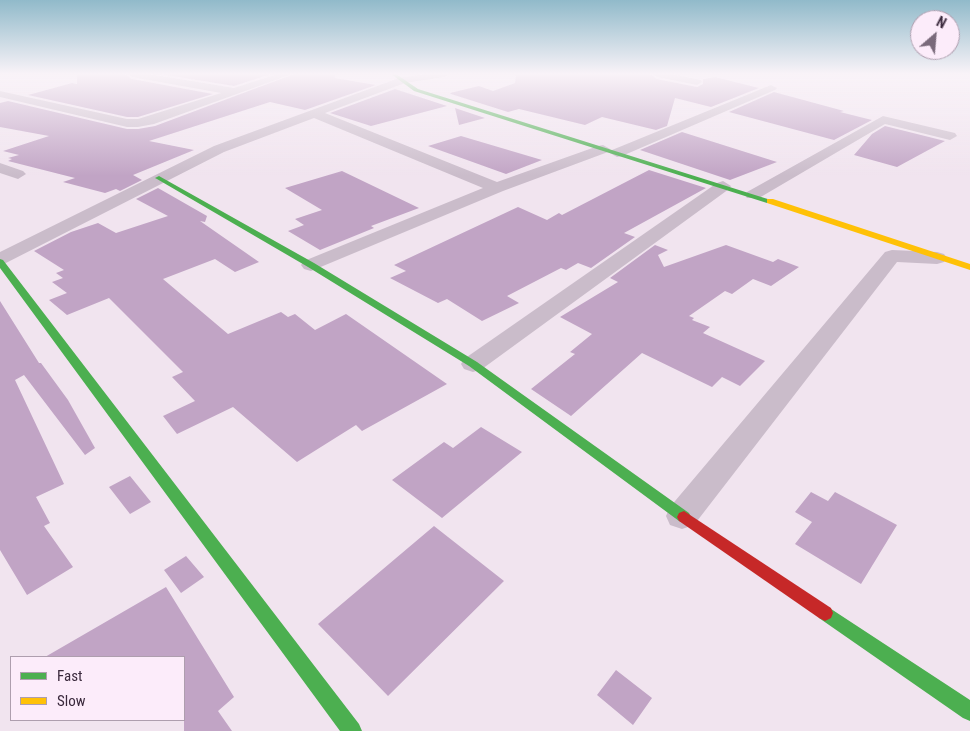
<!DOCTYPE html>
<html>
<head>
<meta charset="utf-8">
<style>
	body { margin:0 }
	#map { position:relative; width:970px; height:731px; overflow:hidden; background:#f1e4ef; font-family:"Roboto Condensed",sans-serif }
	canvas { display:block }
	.legend { position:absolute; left:10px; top:656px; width:175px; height:65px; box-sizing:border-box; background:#fcecfa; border:1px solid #ae9eae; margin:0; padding:6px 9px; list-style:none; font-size:15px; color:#3a293c }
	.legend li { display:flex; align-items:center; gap:10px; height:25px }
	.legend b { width:25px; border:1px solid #ae9eae }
	.north { position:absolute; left:910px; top:10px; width:50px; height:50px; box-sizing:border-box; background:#fcecfa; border:1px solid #ae9eae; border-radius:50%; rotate:27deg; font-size:14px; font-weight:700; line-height:20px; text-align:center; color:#3a293c }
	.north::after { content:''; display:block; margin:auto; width:18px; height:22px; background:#7a6a7b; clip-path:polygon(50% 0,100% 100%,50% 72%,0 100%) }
</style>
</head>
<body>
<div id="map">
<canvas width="970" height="731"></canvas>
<ul class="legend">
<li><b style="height:6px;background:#4caf50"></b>Fast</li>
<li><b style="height:6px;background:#ffc107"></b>Slow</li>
</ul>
<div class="north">N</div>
</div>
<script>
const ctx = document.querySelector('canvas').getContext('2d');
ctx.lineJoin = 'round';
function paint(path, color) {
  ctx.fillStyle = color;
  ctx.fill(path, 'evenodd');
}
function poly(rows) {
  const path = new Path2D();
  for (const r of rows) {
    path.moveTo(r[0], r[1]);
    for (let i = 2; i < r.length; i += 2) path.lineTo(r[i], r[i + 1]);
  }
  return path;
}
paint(poly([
	[77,74,125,74,132,79,213,94,138,117,127,117,28,95,72,83,77,84],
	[160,74,271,74,234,86],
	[294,74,334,74,335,78,376,85,305,110,270,102,149,141,194,150,133,175,142,180,120,191,116,189,105,193,63,182,75,178,8,161,12,159,8,158,19,155,3,151,49,136,0,127,0,103,8,101,127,129,138,129,155,126],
	[516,74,650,74,657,79,697,87,703,84,703,79,715,77,759,88,711,107,675,98,667,126,656,130,602,117,585,125,519,109,508,112,451,94,450,93,479,86,493,91,515,83],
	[395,89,447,106,371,126,330,113],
	[774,92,844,111,840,112,872,120,834,140,729,112],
	[455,108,485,118,459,125],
	[885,126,945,141,897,167,854,155,872,134],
	[682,132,777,162,730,180,640,150],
	[461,136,542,160,506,174,428,146],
	[649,170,706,188,624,233,635,237,591,268,578,263,566,270,561,268,507,296,519,303,482,321,447,299,438,303,390,278,406,271,394,265,518,207,547,220,559,213,562,215],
	[342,171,419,208,371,226,374,228,320,250,288,231,304,225,295,219,322,210,285,188],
	[158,188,207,216,205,222,200,221,259,262,235,272,215,259,163,279,228,334,281,312,288,317,295,314,315,330,346,314,447,384,362,431,356,425,297,462,233,407,177,434,163,416,195,401,172,377,183,372,109,298,67,315,49,300,67,293,52,282,63,278,56,273,64,270,34,251,71,232,98,223,116,233,168,216,136,199],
	[655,245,668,250,658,255,664,267,726,245,773,262,778,259,799,267,771,286,753,279,732,294,725,291,689,316,694,318,692,320,710,327,703,333,765,361,740,386,722,377,712,387,642,353,571,416,531,389,575,354,570,352,592,334,560,317,618,282,610,278],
	[0,301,39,363,41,363,68,400,95,448,85,455,24,375,15,380,64,484,36,497,50,523,44,526,73,567,27,595,0,550],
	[481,427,522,452,442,518,392,480,444,442,453,448],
	[130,476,151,502,130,514,109,487],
	[811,492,828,501,835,492,897,525,861,584,795,544,812,522,795,512],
	[434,526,504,581,388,696,318,624],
	[186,556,204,577,181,593,164,570],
	[166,587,234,697,218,711,232,731,184,731,184,657,45,657],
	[616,670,652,698,633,725,597,695]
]), '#c1a4c5');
paint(poly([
	[127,74,149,74,234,88,277,74,292,74,154,124,138,127,127,127,0,97,0,91,127,119,138,119,221,93,132,77,127,74],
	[424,74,450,74,445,77,405,83,325,113,497,182,598,146,603,145,610,149,608,152,503,191,311,271,304,269,301,265,304,261,483,188,314,118,224,152,0,266,0,252,214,146,399,78,424,74],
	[652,74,672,74,701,80,702,82,697,85,657,77,652,74],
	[771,85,777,88,775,90,622,156,617,157,610,153,612,150,771,85],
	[883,116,955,133,957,136,950,140,885,124,759,198,747,198,745,195,747,192,883,116],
	[0,163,23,171,26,174,18,179,0,173,0,163],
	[723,181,731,186,729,189,482,369,473,372,464,369,461,364,464,359,717,183,723,181],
	[892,250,937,252,944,254,947,258,944,262,937,264,897,262,694,525,682,529,670,525,666,516,670,507,885,252,892,250]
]), '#cabcca');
paint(poly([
	[391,74,396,74,418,89,774,201,767,203,414,91,391,74],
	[159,176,314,263,477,362,689,513,691,517,689,521,684,523,679,521,469,366,308,267,157,179,155,178,159,176],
	[0,259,3,260,359,724,362,731,340,731,0,268,0,259],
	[825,605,970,700,970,721,963,718,819,618,817,613,819,608,825,605]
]), '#4caf50');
paint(poly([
	[767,199,773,199,970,264,970,270,767,203,767,199]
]), '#ffc107');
paint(poly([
	[684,511,831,608,833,613,831,618,825,621,819,618,679,521,677,517,679,513,684,511]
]), '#c62828');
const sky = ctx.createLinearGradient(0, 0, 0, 176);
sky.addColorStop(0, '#91baca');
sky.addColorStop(0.42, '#f9f3f8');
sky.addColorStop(1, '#f9f3f800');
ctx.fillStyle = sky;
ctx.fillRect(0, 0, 970, 176);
</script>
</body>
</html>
